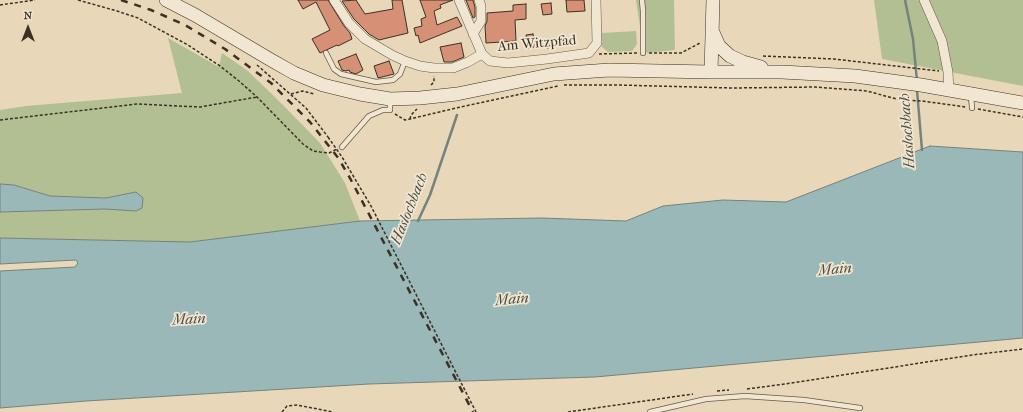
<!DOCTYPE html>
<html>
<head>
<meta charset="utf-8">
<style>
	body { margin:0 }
	#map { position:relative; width:1023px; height:412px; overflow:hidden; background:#e8d8b9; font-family:"IM FELL French Canon",serif }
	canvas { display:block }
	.north { position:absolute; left:8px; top:8px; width:40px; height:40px; -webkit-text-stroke:3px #f0e6d2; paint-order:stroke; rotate:0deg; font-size:11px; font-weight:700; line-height:16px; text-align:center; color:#3b3023 }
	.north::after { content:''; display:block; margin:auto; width:14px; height:18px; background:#3b3023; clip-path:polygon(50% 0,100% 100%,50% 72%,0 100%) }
</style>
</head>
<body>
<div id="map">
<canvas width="1023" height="412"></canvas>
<div class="north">N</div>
</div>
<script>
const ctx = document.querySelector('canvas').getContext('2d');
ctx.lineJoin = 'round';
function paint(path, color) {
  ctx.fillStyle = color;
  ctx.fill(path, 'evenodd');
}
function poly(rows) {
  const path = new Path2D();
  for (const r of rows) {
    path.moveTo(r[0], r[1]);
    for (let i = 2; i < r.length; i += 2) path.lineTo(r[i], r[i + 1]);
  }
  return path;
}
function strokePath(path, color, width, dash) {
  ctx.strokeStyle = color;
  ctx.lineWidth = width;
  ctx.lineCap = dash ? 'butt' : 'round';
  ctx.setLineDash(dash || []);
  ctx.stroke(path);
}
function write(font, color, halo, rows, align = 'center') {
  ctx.font = font + ' "IM FELL French Canon",serif';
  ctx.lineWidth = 3.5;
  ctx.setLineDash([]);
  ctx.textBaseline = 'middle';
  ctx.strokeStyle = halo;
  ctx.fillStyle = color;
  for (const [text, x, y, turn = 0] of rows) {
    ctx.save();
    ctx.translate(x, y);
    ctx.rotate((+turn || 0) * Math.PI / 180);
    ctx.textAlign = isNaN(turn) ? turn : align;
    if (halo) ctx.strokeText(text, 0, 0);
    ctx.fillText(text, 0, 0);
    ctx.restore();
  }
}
paint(poly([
	[636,0,674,0,675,50,644,53],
	[874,0,1023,0,1023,86,882,59],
	[636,31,637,44,632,51,608,52,602,47,602,33],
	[168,38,219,67,222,53,248,71,283,105,320,143,345,183,360,221,190,242,0,238,0,212,105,209,136,211,136,192,106,198,50,196,14,185,0,184,0,110,26,106,182,93]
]), '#b2bf92');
const water = poly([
	[930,146,1023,152,1023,338,595,377,369,384,86,401,0,408,0,271,75,267,78,263,76,260,0,264,0,238,190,242,360,221,542,218,626,221,663,206,723,200,786,202,930,146],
	[0,184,14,185,50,196,106,198,136,192,143,198,142,208,136,211,105,209,0,212,0,184]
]);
paint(water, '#9bb8b9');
strokePath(water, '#75827d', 1);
strokePath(poly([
	[905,0,913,39,917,81],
	[917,90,922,150],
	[418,221,430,195,457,115]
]), '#75827d', 2.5);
const building = poly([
	[298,0,328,0,344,26,350,33,352,39,338,46,337,45,320,53,312,39,330,30,316,2,303,9,298,0],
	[356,0,365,14,393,9,392,0,402,0,408,33,379,40,369,34,354,19,342,1,356,0],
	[420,0,453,0,440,5,441,8,434,11,437,25,457,17,462,26,420,43,418,35,416,36,414,28,422,26,421,19,426,17,420,0],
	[466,0,473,0,475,7,475,17,473,18,466,0],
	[566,0,584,0,585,11,567,12,566,0],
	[551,3,552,14,543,15,541,4,551,3],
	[526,4,526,19,515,20,516,41,486,43,485,26,487,21,487,13,513,11,513,5,526,4],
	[533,34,534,40,554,39,554,47,547,48,547,45,528,48,526,35,533,34],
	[461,43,464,57,452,62,444,62,440,47,461,43],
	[356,54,363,70,356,74,350,72,349,70,346,71,342,70,338,61,356,54],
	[389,61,394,74,378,78,374,66,389,61]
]);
paint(building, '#d69075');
strokePath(building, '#3b3023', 1);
const service = poly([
	[642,0,643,11,643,53],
	[326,53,334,69,341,74,376,82,393,80,400,74,405,61],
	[971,96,972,108],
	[342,147,369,116,383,110,390,110,390,99],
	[650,412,706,399,745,396,804,400,860,408]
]);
const minor = poly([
	[334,0,349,23,365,39,392,55,405,61,420,66,434,68,453,68,468,62,482,54],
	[459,0,482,54,490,61,508,63,547,59,589,53,597,43,596,0],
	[924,0,942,41,948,72,949,91],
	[473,34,481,21,481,6,479,0]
]);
const secondary = poly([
	[166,0,195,15,271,60,294,73,323,85,360,94,390,99,420,98,457,94,554,74,609,70,711,72,782,72,855,76,921,85,1023,103],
	[712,30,719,46,730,56,743,62,761,67],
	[711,72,713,0]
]);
strokePath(service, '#665a48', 6);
strokePath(minor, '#665a48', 10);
strokePath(secondary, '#3b3023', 14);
strokePath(poly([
	[78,0,117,11,138,18,188,45,220,66,239,81,257,97,303,144,313,151,320,152,329,153,337,149],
	[0,5,35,0],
	[649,53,681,53,700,43],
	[599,54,637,53],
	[763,56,834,59,939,71],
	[257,65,306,108,328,137],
	[431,85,434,82,434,76],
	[564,85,618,85,732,88,815,87,867,91,900,100,922,101,966,107],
	[291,94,303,91,314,94],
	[978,109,1023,117],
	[395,114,405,120,410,119,456,108,558,86],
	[410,119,411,115,417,109],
	[0,120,137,104,200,107,257,97],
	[747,389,785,384,972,355,1023,349],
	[717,391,729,390],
	[282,412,287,406,297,405,333,412],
	[568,412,693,394]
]), '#3b3023', 1.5, [3, 2]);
strokePath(service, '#f0e6d2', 4.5);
strokePath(minor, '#f0e6d2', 9);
strokePath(secondary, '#f0e6d2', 13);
strokePath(poly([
	[121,0,151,10,185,25,225,49,271,83,310,122,339,159,351,180,473,412]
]), '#3b3023', 2.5, [7, 7]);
strokePath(poly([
	[328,137,342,157,371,206,476,412]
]), '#3b3023', 1.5, [3, 2]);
write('14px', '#3b3023', '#f0e6d2', [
	["Am Witzpfad",537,44,-5]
]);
write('italic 15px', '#4e4b41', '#f0e6d2', [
	["Haslochbach",908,131,-94],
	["Haslochbach",410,209,-68],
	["Main",835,270,-5],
	["Main",512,300,-5],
	["Main",189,320,-3]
]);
</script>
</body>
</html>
